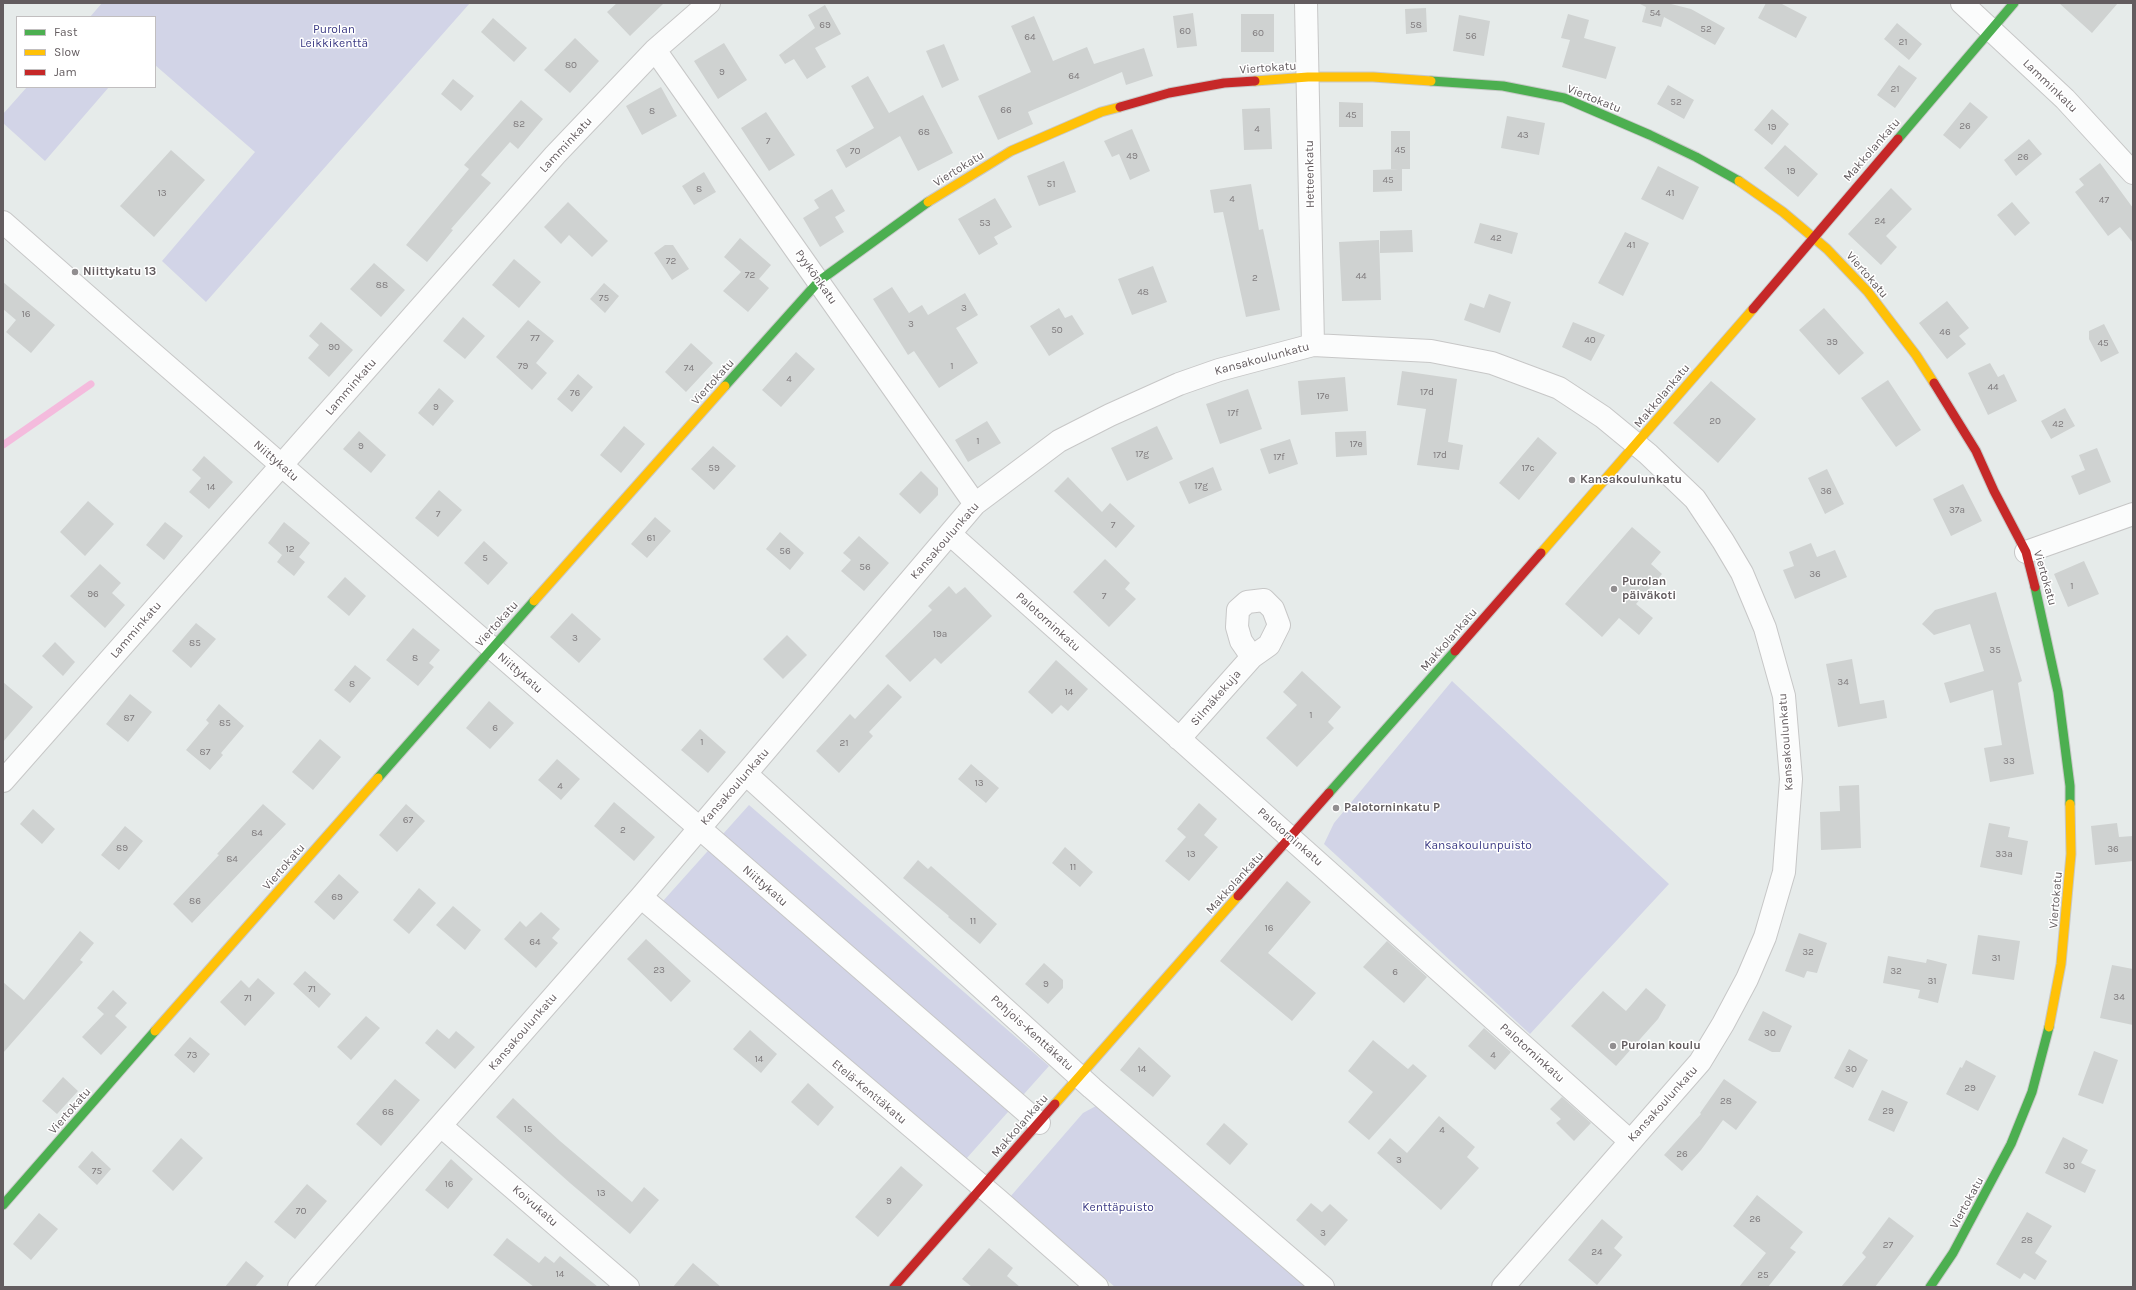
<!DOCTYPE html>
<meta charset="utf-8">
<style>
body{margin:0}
#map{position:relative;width:2136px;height:1290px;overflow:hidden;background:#e6ebea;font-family:Karla,sans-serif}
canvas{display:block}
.frame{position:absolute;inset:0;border:4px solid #635c5f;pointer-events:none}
.legend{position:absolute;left:16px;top:16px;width:140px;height:72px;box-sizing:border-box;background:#fff;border:1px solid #c1bebf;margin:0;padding:5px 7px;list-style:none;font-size:12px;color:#635c5f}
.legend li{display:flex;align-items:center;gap:8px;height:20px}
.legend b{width:20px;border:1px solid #c1bebf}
</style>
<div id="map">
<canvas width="2136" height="1290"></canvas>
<div class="frame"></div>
<ul class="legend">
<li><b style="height:5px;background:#4caf50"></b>Fast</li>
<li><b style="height:5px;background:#ffc107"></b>Slow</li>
<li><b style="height:5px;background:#c62828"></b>Jam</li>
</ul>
</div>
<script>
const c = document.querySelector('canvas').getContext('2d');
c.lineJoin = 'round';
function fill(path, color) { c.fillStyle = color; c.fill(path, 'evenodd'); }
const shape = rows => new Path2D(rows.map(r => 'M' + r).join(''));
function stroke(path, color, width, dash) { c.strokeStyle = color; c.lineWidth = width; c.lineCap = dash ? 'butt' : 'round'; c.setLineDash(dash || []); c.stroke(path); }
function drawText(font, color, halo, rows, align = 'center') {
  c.font = font + ' Karla,sans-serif'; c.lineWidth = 3; c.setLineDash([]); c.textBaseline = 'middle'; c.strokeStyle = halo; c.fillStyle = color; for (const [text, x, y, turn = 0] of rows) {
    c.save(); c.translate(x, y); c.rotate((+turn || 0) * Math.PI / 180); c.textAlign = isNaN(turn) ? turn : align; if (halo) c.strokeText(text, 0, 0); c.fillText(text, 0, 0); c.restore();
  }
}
fill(shape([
 [102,3,470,3,206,302,162,261,255,152,155,65,155,17,90,17],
 [27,87,109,87,45,161,3,123,3,114],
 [1452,681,1669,884,1530,1034,1324,844,1334,823],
 [749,805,1049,1066,966,1159,663,901],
 [1096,1106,1306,1287,1115,1287,1010,1197,1083,1113]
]), '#d2d4e7');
stroke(shape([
 [3,445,91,384]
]), '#f4bbdd', 7);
fill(shape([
 [617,3,664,3,630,36,607,12],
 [1638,3,1667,3,1691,9,1725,28,1715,45,1664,17,1661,27,1642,22,1646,7],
 [1766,3,1780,3,1807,17,1796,38,1758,18],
 [2059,3,2118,3,2092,33],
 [825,5,841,34,815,48,826,67,807,79,794,59,785,64,779,55,815,28,808,15],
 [1426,8,1427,32,1406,34,1405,9],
 [1193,13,1197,46,1177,48,1173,16],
 [1241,14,1274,14,1274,52,1241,52],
 [1568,14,1589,20,1584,38,1616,47,1606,79,1562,67,1570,40,1561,38],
 [1459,15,1490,21,1484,56,1453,51],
 [1034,16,1053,61,1087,47,1094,64,1144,48,1153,76,1126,85,1122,72,1028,112,1033,124,998,140,978,96,1031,72,1011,26],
 [493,18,527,48,514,62,481,32],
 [1897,23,1922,44,1909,60,1884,39],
 [575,38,599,61,570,93,544,70],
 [724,43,747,80,718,99,694,61],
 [944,44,959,80,942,88,926,51],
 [1899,65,1917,78,1895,108,1877,95],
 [868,76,889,113,923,95,953,153,918,171,900,136,846,168,836,150,874,128,851,86],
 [453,79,474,96,461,111,441,94],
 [1668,85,1694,100,1684,119,1657,104],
 [661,87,677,116,642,135,626,106],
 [521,100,543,119,518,149,510,142,481,175,491,183,451,229,453,230,427,262,406,245,469,169,464,165],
 [1339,102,1363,103,1363,127,1339,127],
 [1970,102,1988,117,1960,149,1943,135],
 [1270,108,1272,149,1244,150,1242,109],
 [1772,109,1789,124,1772,145,1754,130],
 [766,112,795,155,769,171,741,128],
 [1507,116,1545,123,1539,155,1501,148],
 [1132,129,1150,171,1130,180,1119,154,1112,157,1104,141],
 [1391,131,1410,131,1410,169,1402,169,1402,191,1373,192,1373,170,1399,169,1391,169],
 [2029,139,2042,154,2016,176,2004,160],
 [1785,145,1818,174,1798,197,1764,168],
 [171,150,205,180,154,237,120,206],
 [1064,161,1076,192,1039,206,1027,176],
 [2100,163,2133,208,2133,243,2120,227,2108,236,2075,192,2084,185,2079,179],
 [1658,166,1699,187,1683,220,1641,199],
 [704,172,716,192,694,205,682,186],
 [1251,184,1259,230,1263,229,1280,310,1246,317,1223,212,1214,213,1210,190],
 [1891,188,1912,209,1886,236,1897,247,1881,265,1848,234],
 [832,189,845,211,835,217,844,232,820,247,803,218,819,208,814,200],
 [995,198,1012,227,994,237,998,244,979,255,958,219],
 [568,202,608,241,592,257,569,235,561,244,544,227],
 [2012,202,2030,223,2015,236,1997,215],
 [1480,223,1518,233,1512,254,1474,243],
 [1412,230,1413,252,1380,253,1380,231],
 [1625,232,1649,243,1623,296,1598,283],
 [740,238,771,265,759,279,769,288,748,312,723,291,741,272,724,257],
 [1379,240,1381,300,1342,301,1339,242],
 [665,245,673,245,689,269,672,280,654,253],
 [514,259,541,282,519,308,492,285],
 [374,263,405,290,381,317,350,289],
 [1153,266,1167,302,1132,315,1118,279],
 [3,282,55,325,31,353,6,332,16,320,3,309],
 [604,283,619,296,605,313,590,299],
 [892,287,909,313,922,305,928,315,965,293,978,315,956,328,978,363,939,388,914,351,908,355,873,299],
 [1489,294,1511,302,1500,333,1464,320,1470,303,1484,308],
 [1947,301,1969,328,1959,336,1966,344,1947,359,1919,323],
 [1059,308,1065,318,1072,315,1084,334,1049,356,1030,326],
 [1824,308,1864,353,1839,375,1799,330],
 [463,317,485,336,465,359,443,341],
 [528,320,554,341,536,363,547,373,532,390,496,357],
 [321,322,353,350,329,377,308,358,319,345,309,336],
 [1573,322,1605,335,1591,361,1562,347],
 [2104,324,2119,353,2101,362,2089,339,2089,331],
 [691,343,713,363,686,392,665,372],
 [796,352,815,369,781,407,762,390],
 [1990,363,1998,377,2004,374,2017,401,1988,415,1968,373],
 [1402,371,1457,379,1448,442,1463,445,1459,470,1417,465,1426,409,1397,405],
 [578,374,593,387,572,412,557,399],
 [1345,377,1348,411,1301,415,1298,381],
 [1888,380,1921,430,1896,447,1861,398],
 [1711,381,1756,419,1718,463,1673,423],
 [439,388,454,401,433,426,418,413],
 [1248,389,1262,429,1220,444,1206,404],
 [2065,408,2075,426,2051,439,2041,421],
 [987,421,1001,443,968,462,955,440],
 [624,426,645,444,621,473,600,455],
 [1157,426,1173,459,1127,481,1111,448],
 [359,431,386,455,371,473,343,449],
 [1366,431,1367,455,1336,457,1335,432],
 [1538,437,1557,453,1519,500,1499,483],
 [1290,439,1298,464,1269,474,1260,449],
 [713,446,736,466,714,490,691,469],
 [2097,448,2111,482,2079,495,2071,476,2085,470,2079,455],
 [204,456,233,482,209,509,189,492,201,478,192,470],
 [1213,467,1222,490,1189,504,1179,482],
 [1827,469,1844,504,1825,514,1808,478],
 [921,471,938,488,938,495,920,514,899,494],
 [1068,477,1102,512,1110,503,1135,526,1116,548,1054,491],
 [1963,484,1982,521,1951,536,1933,499],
 [439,490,462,510,438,537,415,518],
 [88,501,114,524,85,556,60,532],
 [655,517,671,531,647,558,631,544],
 [165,522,183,536,164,560,146,545],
 [284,522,310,543,299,557,305,562,294,576,277,562,282,555,268,543],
 [1632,527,1661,552,1651,564,1662,574,1636,604,1653,618,1639,635,1619,618,1602,637,1565,604],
 [780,532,804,553,790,570,766,549],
 [859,536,889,563,864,591,841,571,851,560,843,553],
 [484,541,508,563,488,585,464,563],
 [1811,543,1817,557,1835,550,1847,577,1795,599,1783,570,1794,566,1789,552],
 [1105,559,1130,583,1125,589,1136,599,1109,627,1073,592],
 [2084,561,2099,594,2068,607,2054,574],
 [100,564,121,583,112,593,125,605,105,628,70,596],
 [345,577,366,596,349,616,327,597],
 [949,586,956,594,965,587,992,616,941,664,935,658,910,682,885,656,932,610,928,606],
 [1996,592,2022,681,2018,683,2034,774,1990,782,1984,748,2002,745,1993,690,1950,703,1944,683,1984,671,1970,624,1934,635,1922,624,1935,610],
 [572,613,601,639,579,663,550,637],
 [196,623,216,639,191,668,172,651],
 [413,628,440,650,429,663,434,667,418,686,386,660],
 [787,635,807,655,783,679,763,659],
 [55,642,75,662,63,676,42,656],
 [1852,659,1860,704,1884,700,1887,718,1838,727,1826,664],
 [1056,660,1088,689,1068,711,1061,705,1052,714,1028,692],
 [355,665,371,678,350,703,334,690],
 [1302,671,1341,707,1328,722,1334,728,1297,767,1266,738,1297,705,1283,692],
 [3,682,33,707,3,742],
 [888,684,902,697,869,732,873,736,839,773,816,751,850,714,855,719],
 [130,694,152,712,128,742,106,724],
 [489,701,514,723,490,749,466,728],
 [219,704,244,726,221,753,223,755,210,770,186,750,209,723,206,720],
 [700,729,726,752,708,773,681,750],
 [320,739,341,757,313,790,292,772],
 [557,759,580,779,561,800,538,780],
 [971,764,999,788,986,803,958,779],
 [1859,785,1861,848,1821,850,1820,812,1840,811,1839,786],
 [614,802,655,837,634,861,594,826],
 [1199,803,1217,819,1204,835,1218,847,1189,881,1165,861,1186,837,1177,829],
 [263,804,286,824,192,923,173,904,219,855,217,854],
 [406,804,425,821,397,852,379,835],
 [33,809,55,829,42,844,20,824],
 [1989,823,2010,827,2008,837,2028,841,2022,875,1980,867],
 [2117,823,2119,837,2133,836,2133,861,2095,865,2091,826],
 [125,826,143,841,119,870,101,855],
 [1065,847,1093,872,1080,887,1052,863],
 [918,860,928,869,931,866,997,924,980,944,948,917,949,916,903,878],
 [339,874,359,892,334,920,314,902],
 [1287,881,1311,902,1268,953,1316,993,1292,1021,1220,961],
 [419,888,436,903,409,934,393,920],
 [453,906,481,930,465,950,436,925],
 [541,912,560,929,552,938,558,943,536,968,504,939,520,921,526,927],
 [80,931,94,943,80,960,83,962,3,1053,3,982,24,1000],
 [1799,933,1827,943,1817,973,1807,971,1804,978,1785,971],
 [1978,935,2020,941,2014,980,1972,974],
 [646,939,691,981,671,1002,627,959],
 [1387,941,1427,977,1404,1003,1363,967],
 [1888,956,1926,963,1927,959,1947,964,1938,1003,1918,998,1920,990,1883,983],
 [1044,963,1063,980,1063,988,1048,1004,1025,984],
 [2112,965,2133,969,2133,1025,2100,1018],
 [305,971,331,994,319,1008,293,984],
 [258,978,275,993,245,1026,220,1002,241,980,249,988],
 [1646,988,1666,1005,1658,1019,1616,1066,1571,1026,1603,991,1626,1011],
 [113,990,127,1003,115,1016,127,1027,101,1055,82,1037,104,1014,97,1008],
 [1763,1011,1792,1026,1780,1052,1772,1052,1748,1040],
 [366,1016,380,1028,351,1060,337,1047],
 [1484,1028,1511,1052,1495,1070,1468,1046],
 [437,1029,449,1039,456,1031,475,1047,455,1069,425,1043],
 [750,1030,777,1054,761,1073,733,1049],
 [190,1037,210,1054,194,1073,174,1055],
 [1373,1040,1408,1069,1413,1064,1427,1076,1369,1140,1348,1122,1373,1092,1348,1071],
 [1139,1047,1171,1076,1153,1097,1120,1070],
 [1849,1049,1868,1060,1853,1088,1834,1078],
 [2094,1051,2118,1060,2103,1104,2078,1095],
 [1966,1060,1996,1076,1978,1111,1946,1094,1960,1067,1962,1068],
 [63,1077,78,1091,57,1114,42,1101],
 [395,1079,420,1100,381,1146,356,1124],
 [1724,1079,1757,1102,1736,1130,1723,1120,1701,1150,1682,1171,1664,1155,1701,1114,1700,1113],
 [808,1083,834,1107,818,1126,791,1102],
 [1882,1090,1908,1102,1894,1132,1868,1120],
 [1562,1097,1591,1123,1574,1141,1556,1123,1561,1119,1550,1109],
 [513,1098,560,1141,632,1202,644,1187,659,1200,630,1234,570,1183,496,1117],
 [1439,1116,1475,1147,1467,1157,1479,1168,1441,1210,1377,1153,1390,1138,1407,1153],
 [1224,1123,1248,1144,1230,1165,1206,1144],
 [2063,1137,2088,1150,2081,1163,2096,1170,2085,1193,2045,1173],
 [181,1138,203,1158,173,1191,152,1171],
 [92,1151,111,1169,97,1185,78,1167],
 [451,1159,473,1179,448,1209,425,1190],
 [901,1166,923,1185,878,1237,855,1217],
 [307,1184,327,1201,295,1239,274,1222],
 [1757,1195,1803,1232,1790,1248,1796,1252,1768,1287,1739,1287,1766,1253,1733,1226],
 [1311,1203,1322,1212,1330,1204,1348,1220,1325,1246,1296,1220],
 [2027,1212,2052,1226,2035,1253,2047,1261,2035,1280,2024,1273,2020,1279,1996,1264],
 [39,1213,58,1229,31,1260,13,1244],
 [1889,1217,1914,1236,1875,1287,1841,1287,1866,1257,1862,1253],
 [1602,1219,1623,1237,1614,1248,1622,1255,1597,1285,1568,1260],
 [507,1238,539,1263,545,1256,554,1263,560,1256,598,1287,534,1287,493,1255],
 [989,1248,1013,1268,1007,1276,1020,1287,972,1287,962,1279],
 [246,1261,264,1276,255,1287,225,1287],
 [693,1263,721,1287,673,1287]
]), '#cfd2d1');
const street = shape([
 [1306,3,1313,345],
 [1962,3,2065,99,2133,173],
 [655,50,975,504],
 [3,222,135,338,1039,1123],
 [950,534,1630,1141],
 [2026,552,2133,514],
 [1179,739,1252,657,1269,645,1279,625,1273,609,1264,600,1247,602,1238,610,1237,627,1241,641,1252,657],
 [746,774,1092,1088,1323,1287],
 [3,781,555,155,655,50,709,3],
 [641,897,998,1200,1097,1287],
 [441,1126,628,1287],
 [299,1287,641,897,975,504,1059,441,1110,415,1179,384,1219,370,1313,345,1431,351,1492,363,1559,388,1603,417,1648,454,1695,499,1723,541,1742,573,1765,628,1784,696,1791,779,1784,872,1765,937,1747,979,1723,1024,1700,1062,1503,1287]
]);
const fast = shape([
 [1431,81,1503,86,1564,98,1650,135,1696,157,1739,181],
 [1898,139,2014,3],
 [725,386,819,281,928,202],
 [2035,587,2058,692,2070,786,2070,804],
 [378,778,534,601],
 [1329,793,1455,651],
 [3,1205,155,1031],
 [1930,1287,1953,1253,2011,1144,2032,1092,2049,1027]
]);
const slow = shape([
 [1255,81,1308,77,1373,77,1431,81],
 [1739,181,1783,212,1827,249,1868,292,1916,355,1934,383],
 [928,202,1011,151,1101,112,1120,107],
 [1541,553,1753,309],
 [534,601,725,386],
 [2049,1027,2061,964,2071,854,2070,804],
 [155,1031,378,778],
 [1055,1104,1238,896]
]);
const jam = shape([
 [1120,107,1169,93,1224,83,1255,81],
 [1753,309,1898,139],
 [1934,383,1976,451,1994,491,2026,552,2035,587],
 [1455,651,1541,553],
 [1238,896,1329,793],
 [894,1287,1055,1104]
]);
stroke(street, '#c7c7c7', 24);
stroke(fast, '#c8c8c8', 11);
stroke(slow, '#c8c8c8', 11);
stroke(jam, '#c8c8c8', 11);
stroke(street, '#fbfcfc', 22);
stroke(fast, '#4caf50', 9);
stroke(slow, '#ffc107', 9);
stroke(jam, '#c62828', 9);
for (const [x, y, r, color] of [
 [75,272,4,"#918e90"],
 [1572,480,4,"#918e90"],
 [1614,589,4,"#918e90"],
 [1336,808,4,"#918e90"],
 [1613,1046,4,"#918e90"]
]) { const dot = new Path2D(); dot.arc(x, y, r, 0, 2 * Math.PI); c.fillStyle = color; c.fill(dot); stroke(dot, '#fff', 1.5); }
drawText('10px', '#7f7b7d', null, [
 ["54",1655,13],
 ["69",825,25],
 ["58",1416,25],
 ["52",1706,29],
 ["60",1185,31],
 ["60",1258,33],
 ["56",1471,36],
 ["64",1030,37],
 ["21",1903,42],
 ["80",571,65],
 ["9",722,72],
 ["64",1074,76],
 ["21",1895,89],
 ["52",1676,102],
 ["66",1006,110],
 ["8",652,111],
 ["45",1351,115],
 ["82",519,124],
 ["26",1965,126],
 ["19",1772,127],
 ["4",1257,129],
 ["68",924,132],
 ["43",1523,135],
 ["7",768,141],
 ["45",1400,150],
 ["70",855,151],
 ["49",1132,156],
 ["26",2023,157],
 ["19",1791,171],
 ["45",1388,180],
 ["51",1051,184],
 ["8",699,189],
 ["13",162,193],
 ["41",1670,193],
 ["4",1232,199],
 ["47",2104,200],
 ["24",1880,221],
 ["53",985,223],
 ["42",1496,238],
 ["41",1631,245],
 ["72",671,261],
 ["72",750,275],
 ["44",1361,276],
 ["2",1255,278],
 ["88",382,285],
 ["48",1143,292],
 ["75",604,298],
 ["3",964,308],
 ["16",26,314],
 ["3",911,324],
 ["50",1057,330],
 ["46",1945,332],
 ["77",535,338],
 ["40",1590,340],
 ["39",1832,342],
 ["45",2103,343],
 ["90",334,347],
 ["79",523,366],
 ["1",952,366],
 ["74",689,368],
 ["4",789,379],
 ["44",1993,387],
 ["17d",1427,392],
 ["76",575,393],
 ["17e",1323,396],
 ["9",436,407],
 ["17f",1233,413],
 ["20",1715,421],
 ["42",2058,424],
 ["1",978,441],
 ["17e",1356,444],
 ["9",361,446],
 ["17g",1142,454],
 ["17d",1440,455],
 ["17f",1279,457],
 ["59",714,468],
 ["17c",1528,468],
 ["17g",1201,486],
 ["14",211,487],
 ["36",1826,491],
 ["37a",1957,510],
 ["7",438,514],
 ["7",1113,525],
 ["61",651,538],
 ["12",290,549],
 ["56",785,551],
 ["5",485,558],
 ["56",865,567],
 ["36",1815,574],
 ["1",2072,586],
 ["96",93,594],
 ["7",1104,596],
 ["19a",940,634],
 ["3",575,638],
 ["85",195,643],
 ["35",1995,650],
 ["8",415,658],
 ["34",1843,682],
 ["8",352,684],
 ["14",1069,692],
 ["1",1311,715],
 ["87",129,718],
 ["85",225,723],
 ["6",495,728],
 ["1",702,742],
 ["21",844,743],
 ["87",205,752],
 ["33",2009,761],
 ["13",979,783],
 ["4",560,786],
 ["67",408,820],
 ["2",623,830],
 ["84",257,833],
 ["89",122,848],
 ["36",2113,849],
 ["13",1191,854],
 ["33a",2004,854],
 ["84",232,859],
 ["11",1073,867],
 ["69",337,897],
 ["86",195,901],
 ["11",973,921],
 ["16",1269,928],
 ["64",535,942],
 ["32",1808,952],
 ["31",1996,958],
 ["23",659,970],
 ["32",1896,971],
 ["6",1395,972],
 ["31",1932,981],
 ["9",1046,984],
 ["71",312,989],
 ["34",2119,997],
 ["71",248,998],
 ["30",1770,1033],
 ["73",192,1055],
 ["4",1493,1055],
 ["14",759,1059],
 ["14",1142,1069],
 ["30",1851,1069],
 ["29",1970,1088],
 ["28",1726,1101],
 ["29",1888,1111],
 ["68",388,1112],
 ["15",528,1129],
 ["4",1442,1130],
 ["26",1682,1154],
 ["3",1399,1160],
 ["30",2069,1166],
 ["75",97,1171],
 ["16",449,1184],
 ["13",601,1193],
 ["9",889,1201],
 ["70",301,1211],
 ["26",1755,1219],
 ["3",1323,1233],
 ["28",2027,1240],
 ["27",1888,1245],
 ["24",1597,1252],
 ["14",560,1274],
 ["25",1763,1275]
]);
drawText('12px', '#3b3a84', '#fff', [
 ["Purolan",334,30],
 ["Leikkikenttä",334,44],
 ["Kansakoulunpuisto",1478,846],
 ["Kenttäpuisto",1118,1208]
]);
drawText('12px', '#635c5f', '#fff', [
 ["Viertokatu",1268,68,-4],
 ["Lamminkatu",2050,86,44],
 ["Viertokatu",1594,99,22],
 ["Lamminkatu",566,145,-47],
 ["Makkolankatu",1872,150,-49],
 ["Viertokatu",959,169,-32],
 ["Hetteenkatu",1310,174,-91],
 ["Viertokatu",1867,275,49],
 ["Pyykönkatu",816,277,55],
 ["Kansakoulunkatu",1262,359,-15],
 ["Viertokatu",713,382,-48],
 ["Lamminkatu",351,387,-49],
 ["Makkolankatu",1662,396,-50],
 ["Niittykatu",276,461,41],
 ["Kansakoulunkatu",945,541,-49],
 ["Viertokatu",2045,578,74],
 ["Palotorninkatu",1048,622,42],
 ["Viertokatu",497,624,-48],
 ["Lamminkatu",136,630,-49],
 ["Makkolankatu",1449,640,-49],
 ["Niittykatu",520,673,41],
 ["Silmäkekuja",1216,698,-49],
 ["Kansakoulunkatu",1786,742,-94],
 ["Kansakoulunkatu",735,787,-49],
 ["Palotorninkatu",1290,837,41],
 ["Viertokatu",284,867,-49],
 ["Makkolankatu",1235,883,-48],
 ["Niittykatu",765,886,41],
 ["Viertokatu",2056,900,-85],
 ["Kansakoulunkatu",523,1032,-49],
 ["Pohjois-Kenttäkatu",1032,1033,42],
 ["Palotorninkatu",1532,1053,42],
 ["Etelä-Kenttäkatu",869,1092,40],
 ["Kansakoulunkatu",1663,1104,-48],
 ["Viertokatu",70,1111,-49],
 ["Makkolankatu",1020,1126,-49],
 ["Viertokatu",1967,1203,-61],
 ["Koivukatu",535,1206,41]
]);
drawText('bold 12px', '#635c5f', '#fff', [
 ["Niittykatu 13",83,272],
 ["Kansakoulunkatu",1580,480],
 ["Purolan",1622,582],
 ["päiväkoti",1622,596],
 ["Palotorninkatu P",1344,808],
 ["Purolan koulu",1621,1046]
], 'left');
</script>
